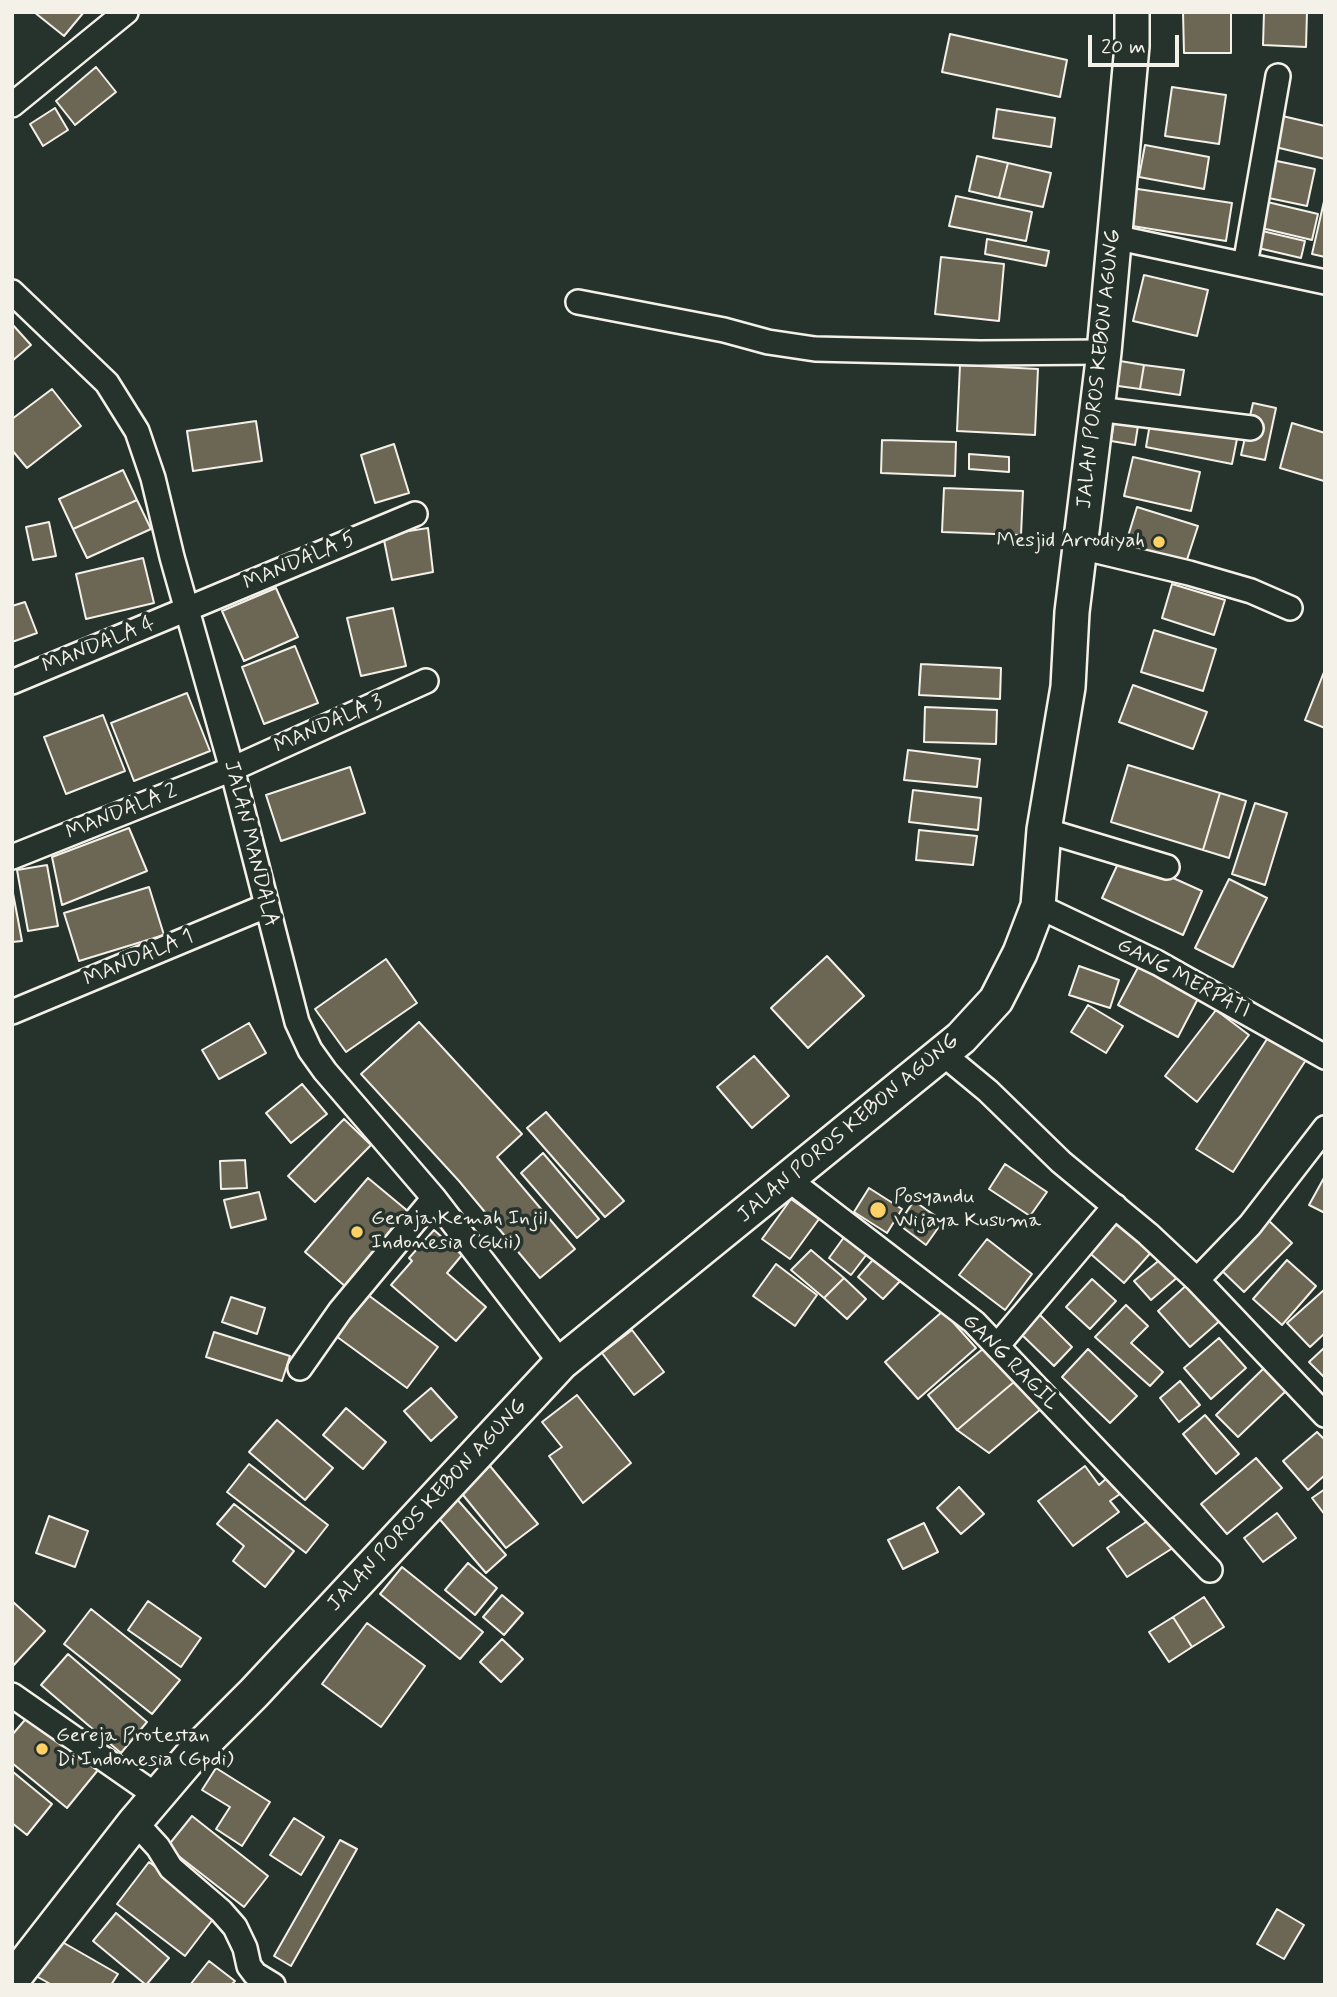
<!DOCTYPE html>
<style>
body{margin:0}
#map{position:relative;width:1337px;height:1997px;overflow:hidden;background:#26332d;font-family:Mynerve,sans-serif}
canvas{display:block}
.frame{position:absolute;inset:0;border:14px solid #f4f1e8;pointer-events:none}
.scale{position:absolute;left:1088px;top:35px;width:91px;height:32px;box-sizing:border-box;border:4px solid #f4f1e8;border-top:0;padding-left:9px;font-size:21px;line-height:24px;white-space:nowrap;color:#f4f1e8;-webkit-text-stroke:5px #26332d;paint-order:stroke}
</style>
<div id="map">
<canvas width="1337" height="1997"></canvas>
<div class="frame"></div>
<div class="scale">20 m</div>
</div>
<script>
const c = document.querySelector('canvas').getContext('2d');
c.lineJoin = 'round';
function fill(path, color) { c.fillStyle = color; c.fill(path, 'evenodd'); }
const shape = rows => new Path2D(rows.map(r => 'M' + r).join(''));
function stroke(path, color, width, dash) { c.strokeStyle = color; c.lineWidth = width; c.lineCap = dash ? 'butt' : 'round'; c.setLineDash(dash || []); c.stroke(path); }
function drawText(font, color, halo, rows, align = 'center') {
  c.font = font + ' Mynerve,sans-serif'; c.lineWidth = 7; c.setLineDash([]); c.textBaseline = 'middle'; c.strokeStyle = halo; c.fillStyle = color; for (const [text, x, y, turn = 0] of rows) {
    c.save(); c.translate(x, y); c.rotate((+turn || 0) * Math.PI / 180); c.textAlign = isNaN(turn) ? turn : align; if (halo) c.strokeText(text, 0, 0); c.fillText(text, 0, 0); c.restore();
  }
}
const building = shape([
 [34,12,84,12,64,36,34,12],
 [1183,12,1231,12,1231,53,1184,53,1183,12],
 [1264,12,1307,12,1306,47,1263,45,1264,12],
 [950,34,1067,60,1060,97,942,72,950,34],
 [96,67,116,92,75,125,56,101,96,67],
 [1172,87,1226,95,1219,144,1165,136,1172,87],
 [55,108,68,130,43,146,30,124,55,108],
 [997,109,1055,118,1051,147,993,138,997,109],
 [1274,114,1325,126,1325,159,1267,145,1274,114],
 [1145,145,1209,157,1204,189,1139,177,1145,145],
 [977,156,1008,163,999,198,969,191,977,156],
 [1272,160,1315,169,1307,206,1264,197,1272,160],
 [1008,163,1051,173,1043,207,999,198,1008,163],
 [1131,188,1232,203,1226,241,1126,225,1131,188],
 [956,196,1032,212,1026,241,949,226,956,196],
 [1325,197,1325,257,1312,254,1325,197],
 [1259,200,1318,214,1312,240,1253,226,1259,200],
 [1258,230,1305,241,1301,258,1254,247,1258,230],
 [987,239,1049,251,1046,266,985,254,987,239],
 [941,257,1004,264,999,321,935,314,941,257],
 [1144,275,1208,290,1197,336,1133,321,1144,275],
 [12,324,31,345,12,361,12,324],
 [1114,360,1144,365,1140,389,1111,385,1114,360],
 [960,365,1038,369,1035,435,957,431,960,365],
 [1144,365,1184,370,1180,395,1140,389,1144,365],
 [52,389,81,426,27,468,12,450,12,419,52,389],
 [1253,403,1276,408,1265,460,1241,455,1253,403],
 [1116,409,1140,413,1135,445,1111,441,1116,409],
 [1152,412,1239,429,1232,464,1146,447,1152,412],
 [256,421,262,461,193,471,187,431,256,421],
 [1292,423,1325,433,1324,481,1280,468,1292,423],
 [882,440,956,442,955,476,881,473,882,440],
 [394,444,409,493,375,503,361,455,394,444],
 [969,454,1009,457,1009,472,969,469,969,454],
 [1133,457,1200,472,1191,511,1124,496,1133,457],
 [123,470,137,500,73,529,59,499,123,470],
 [944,488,1023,491,1021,535,942,532,944,488],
 [137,500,151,529,87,558,73,529,137,500],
 [1137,507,1198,526,1181,578,1121,559,1137,507],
 [49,522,56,556,33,560,26,527,49,522],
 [428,528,433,572,392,580,383,535,428,528],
 [143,558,154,603,86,619,76,574,143,558],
 [1172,584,1225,600,1214,635,1162,618,1172,584],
 [276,588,298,637,244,661,222,611,276,588],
 [25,602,37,633,12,642,12,606,25,602],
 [393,608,406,666,361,676,347,618,393,608],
 [1154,630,1216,649,1203,691,1141,672,1154,630],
 [295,646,318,703,264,724,242,667,295,646],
 [921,664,1001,668,1000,699,919,695,921,664],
 [1324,672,1325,672,1325,728,1305,720,1324,672],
 [1133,685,1207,712,1193,749,1119,722,1133,685],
 [187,693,210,751,134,781,111,723,187,693],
 [925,707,997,710,996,744,924,742,925,707],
 [103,715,125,771,66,794,44,737,103,715],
 [908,750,980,759,977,787,904,780,908,750],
 [1128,765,1220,793,1203,850,1111,822,1128,765],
 [350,767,365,813,281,841,266,795,350,767],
 [913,790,981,798,978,830,909,822,913,790],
 [1220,793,1246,801,1229,858,1203,850,1220,793],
 [1255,803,1287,813,1265,885,1232,874,1255,803],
 [129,828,147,871,62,905,52,857,129,828],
 [919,830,977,836,973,865,916,860,919,830],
 [1122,855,1202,891,1183,935,1102,898,1122,855],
 [47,865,58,926,28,931,17,870,47,865],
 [1229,879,1267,898,1233,967,1195,948,1229,879],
 [149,887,164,935,79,961,64,913,149,887],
 [12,888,22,941,12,942,12,888],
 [827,956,864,996,808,1048,771,1008,827,956],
 [386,959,417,1003,346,1052,315,1009,386,959],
 [1142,960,1202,991,1178,1037,1118,1005,1142,960],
 [1079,966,1119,980,1110,1008,1069,995,1079,966],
 [1088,1005,1123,1026,1106,1053,1071,1032,1088,1005],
 [1216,1010,1249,1035,1197,1102,1165,1076,1216,1010],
 [419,1022,522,1134,497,1157,575,1249,540,1278,459,1181,361,1074,419,1022],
 [249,1023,266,1053,219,1079,202,1050,249,1023],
 [1269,1036,1306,1060,1233,1172,1196,1149,1269,1036],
 [754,1056,789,1096,752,1128,717,1087,754,1056],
 [302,1084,327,1114,291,1143,266,1113,302,1084],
 [546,1112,624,1201,605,1217,527,1128,546,1112],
 [344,1119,371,1145,315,1202,288,1176,344,1119],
 [543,1153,599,1219,577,1238,521,1173,543,1153],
 [245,1160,247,1188,221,1189,220,1161,245,1160],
 [1005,1164,1047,1192,1030,1216,989,1189,1005,1164],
 [1325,1176,1325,1213,1309,1205,1325,1176],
 [368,1178,409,1212,346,1287,305,1252,368,1178],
 [869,1188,902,1209,887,1233,854,1212,869,1188],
 [259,1192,266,1219,231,1228,224,1200,259,1192],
 [791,1199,819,1219,790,1259,762,1239,791,1199],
 [914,1201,943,1221,926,1245,898,1224,914,1201],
 [1115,1215,1154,1249,1124,1283,1085,1249,1115,1215],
 [1265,1217,1292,1243,1244,1292,1217,1266,1265,1217],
 [434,1230,462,1255,447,1273,486,1307,456,1341,391,1285,412,1261,409,1258,434,1230],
 [847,1233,870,1250,851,1275,829,1258,847,1233],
 [987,1239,1032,1274,1005,1310,959,1275,987,1239],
 [811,1250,844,1278,824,1298,791,1270,811,1250],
 [877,1255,903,1278,883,1299,858,1277,877,1255],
 [1162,1258,1179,1276,1151,1300,1134,1281,1162,1258],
 [1287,1260,1316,1286,1282,1325,1253,1299,1287,1260],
 [776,1264,817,1295,795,1326,753,1296,776,1264],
 [844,1278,866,1299,847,1319,824,1298,844,1278],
 [1092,1279,1116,1301,1090,1329,1066,1307,1092,1279],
 [1190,1282,1223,1318,1190,1347,1158,1311,1190,1282],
 [356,1286,438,1347,407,1388,325,1328,356,1286],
 [1325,1289,1325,1333,1310,1347,1287,1323,1325,1289],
 [231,1297,265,1308,257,1334,222,1322,231,1297],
 [1126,1305,1148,1326,1131,1343,1163,1372,1150,1386,1095,1337,1126,1305],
 [943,1311,976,1348,918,1399,885,1362,943,1311],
 [1040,1315,1072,1347,1054,1366,1021,1334,1040,1315],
 [632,1330,664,1372,634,1395,602,1353,632,1330],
 [214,1332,290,1356,282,1381,206,1357,214,1332],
 [1219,1338,1246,1368,1211,1399,1184,1368,1219,1338],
 [985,1347,1014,1382,957,1430,928,1395,985,1347],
 [1325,1347,1325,1378,1309,1362,1325,1347],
 [1088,1349,1137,1396,1110,1423,1062,1377,1088,1349],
 [1265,1367,1287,1390,1238,1437,1216,1415,1265,1367],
 [1180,1381,1200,1405,1179,1422,1160,1398,1180,1381],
 [1014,1382,1042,1408,989,1453,957,1430,1014,1382],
 [431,1388,457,1417,431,1441,404,1411,431,1388],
 [577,1395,631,1463,583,1503,549,1456,562,1447,542,1422,577,1395],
 [346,1408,386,1442,363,1469,323,1435,346,1408],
 [1205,1415,1239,1454,1216,1474,1183,1434,1205,1415],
 [277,1420,333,1468,305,1500,249,1452,277,1420],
 [1317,1432,1325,1440,1325,1475,1308,1490,1283,1461,1317,1432],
 [1256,1458,1282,1488,1227,1534,1201,1504,1256,1458],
 [249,1464,328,1525,306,1553,227,1492,249,1464],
 [490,1466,538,1524,506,1548,459,1490,490,1466],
 [1085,1466,1099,1485,1108,1477,1120,1494,1110,1501,1119,1512,1073,1546,1038,1501,1085,1466],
 [959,1487,984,1514,961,1534,937,1508,959,1487],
 [1325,1489,1325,1515,1312,1498,1325,1489],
 [456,1498,506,1555,486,1573,436,1515,456,1498],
 [234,1504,294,1551,265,1587,233,1561,244,1546,217,1524,234,1504],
 [1277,1513,1296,1538,1263,1562,1244,1538,1277,1513],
 [49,1516,88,1531,75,1567,36,1553,49,1516],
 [1155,1516,1176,1546,1127,1577,1107,1548,1155,1516],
 [924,1523,938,1552,903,1569,888,1540,924,1523],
 [468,1563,497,1588,475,1615,445,1590,468,1563],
 [402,1567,483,1632,460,1659,380,1594,402,1567],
 [502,1595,523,1613,504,1635,483,1617,502,1595],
 [1204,1597,1224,1627,1192,1647,1173,1617,1204,1597],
 [12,1601,45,1631,12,1667,12,1601],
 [148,1601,201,1638,181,1667,128,1630,148,1601],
 [91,1609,180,1680,152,1714,64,1644,91,1609],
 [1173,1617,1192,1647,1169,1662,1149,1632,1173,1617],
 [367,1623,425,1666,381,1727,322,1684,367,1623],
 [502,1639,523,1659,501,1682,480,1662,502,1639],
 [68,1654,147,1722,121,1753,41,1685,68,1654],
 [30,1714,98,1770,67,1808,12,1763,12,1735,30,1714],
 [216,1768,270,1802,242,1846,216,1829,230,1807,202,1790,216,1768],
 [12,1771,52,1804,27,1835,12,1823,12,1771],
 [192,1816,268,1876,244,1907,167,1847,192,1816],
 [294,1818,324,1837,301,1875,270,1855,294,1818],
 [340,1840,357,1849,291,1966,274,1956,340,1840],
 [149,1862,217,1914,185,1956,117,1904,149,1862],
 [1277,1909,1304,1925,1284,1959,1257,1944,1277,1909],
 [116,1913,169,1958,146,1985,93,1941,116,1913],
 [57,1939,118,1974,111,1985,52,1985,36,1976,57,1939],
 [209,1961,235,1981,231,1985,190,1985,209,1961]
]);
fill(building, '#6c6655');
stroke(building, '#f4f1e8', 2);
const street = shape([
 [12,105,126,12],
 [1114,237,1325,282],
 [1245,265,1278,76],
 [12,292,107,383,137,431,153,478,172,557,232,769,297,1022,310,1050,325,1071,434,1198,561,1363],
 [578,302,724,330,768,342,815,349,980,353,1104,352],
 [1097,409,1251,428],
 [1080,547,1189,573,1251,591,1290,608],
 [12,682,415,514],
 [1044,830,1167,867],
 [12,857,232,769,426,681],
 [1038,906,1158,963,1325,1057],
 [12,1012,266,906],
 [942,1053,988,1091,1061,1162,1148,1234,1197,1280,1325,1415],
 [788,1179,974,1322,1210,1570],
 [1197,1280,1250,1225,1325,1128],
 [997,1346,1115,1206],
 [300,1368,340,1311,434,1198],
 [12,1695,157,1796],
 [135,1822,158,1847,171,1868,221,1911,235,1927,245,1948,249,1966,255,1974,273,1985]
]);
const secondary = shape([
 [12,1980,135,1822,192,1755,254,1693,561,1363,961,1038,996,1000,1020,953,1038,906,1044,830,1068,687,1072,612,1104,352,1132,46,1132,12]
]);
stroke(street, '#f4f1e8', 28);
stroke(secondary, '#f4f1e8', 38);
stroke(street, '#26332d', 23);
stroke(secondary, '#26332d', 33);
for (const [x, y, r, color] of [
 [1159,542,7,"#ffd166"],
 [878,1210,9,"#ffd166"],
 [357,1232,7,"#ffd166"],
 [42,1749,7,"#ffd166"]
]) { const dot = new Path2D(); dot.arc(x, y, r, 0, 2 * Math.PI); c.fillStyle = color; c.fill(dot); stroke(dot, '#26332d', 2.5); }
drawText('21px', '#f4f1e8', '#26332d', [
 ["JALAN POROS KEBON AGUNG",1100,369,-84],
 ["MANDALA 5",300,562,-23],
 ["MANDALA 4",99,646,-22],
 ["MANDALA 3",329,725,-24],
 ["MANDALA 2",122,813,-22],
 ["JALAN MANDALA",250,844,76],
 ["MANDALA 1",139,959,-23],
 ["GANG MERPATI",1183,979,28],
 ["JALAN POROS KEBON AGUNG",849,1129,-40],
 ["GANG RAGIL",1010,1363,45],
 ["JALAN POROS KEBON AGUNG",428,1506,-47]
]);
drawText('21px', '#f4f1e8', '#26332d', [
 ["Mesjid Arrodiyah",1145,542,"right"],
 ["Posyandu",894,1198],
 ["Wijaya Kusuma",894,1222],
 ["Geraja Kemah Injil",371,1220],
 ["Indonesia (Gkii)",371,1244],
 ["Gereja Protestan",56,1737],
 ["Di Indonesia (Gpdi)",56,1761]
], 'left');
</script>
